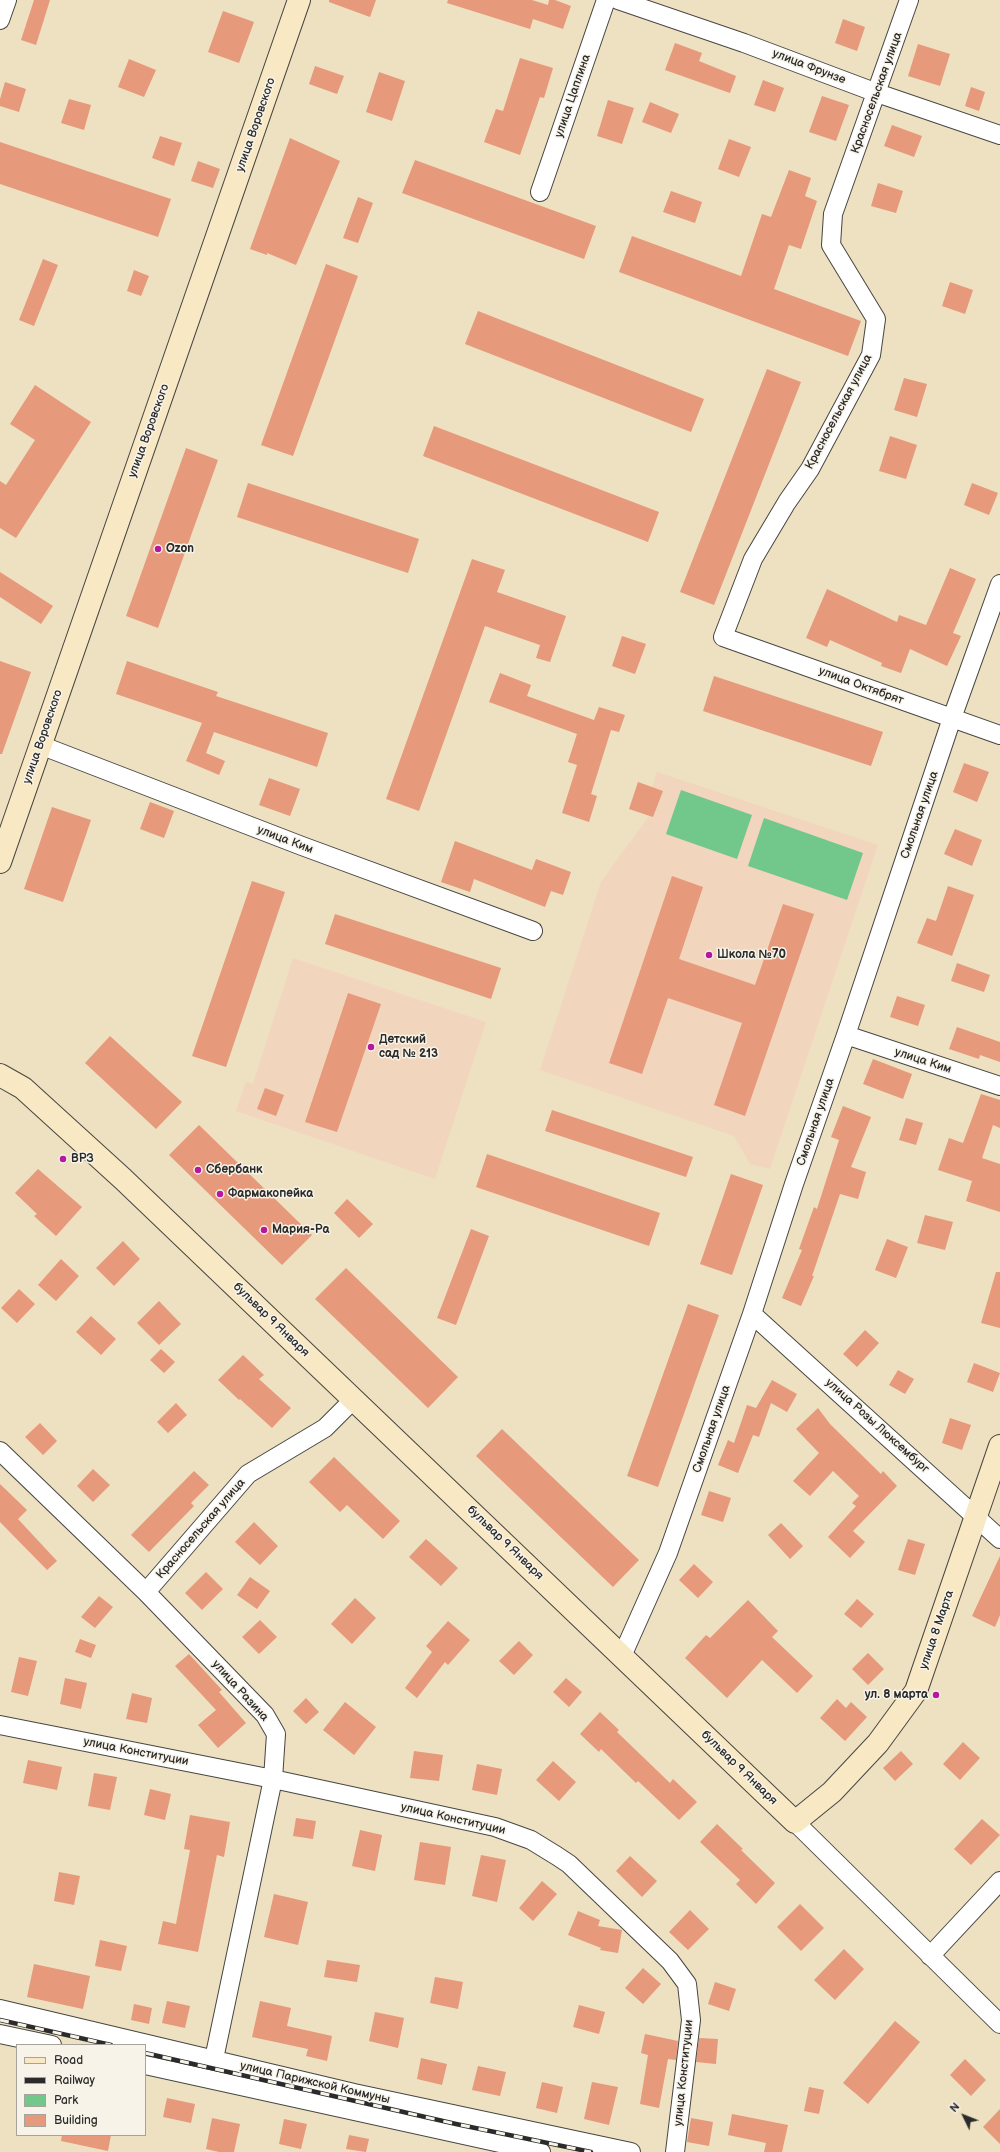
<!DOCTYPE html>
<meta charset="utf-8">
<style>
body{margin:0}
#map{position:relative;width:1000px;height:2152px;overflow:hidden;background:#ede1c1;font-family:"Balsamiq Sans",sans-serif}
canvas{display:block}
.legend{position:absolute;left:16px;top:2044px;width:130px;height:92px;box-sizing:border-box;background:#f7f3e8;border:1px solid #a5a39c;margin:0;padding:5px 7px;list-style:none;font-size:12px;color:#2b2b2b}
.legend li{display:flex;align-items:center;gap:8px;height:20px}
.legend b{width:20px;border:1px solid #a5a39c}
.north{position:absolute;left:944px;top:2096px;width:40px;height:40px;-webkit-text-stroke:3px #f7f3e8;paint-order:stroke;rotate:313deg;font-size:11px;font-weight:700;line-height:16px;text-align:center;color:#2b2b2b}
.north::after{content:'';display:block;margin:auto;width:14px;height:18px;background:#2b2b2b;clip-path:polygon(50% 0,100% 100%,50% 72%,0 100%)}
</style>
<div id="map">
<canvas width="1000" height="2152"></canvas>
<ul class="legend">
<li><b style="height:5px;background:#f8e8c3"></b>Road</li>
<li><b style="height:5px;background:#2b2b2b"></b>Railway</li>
<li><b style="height:11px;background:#72c78b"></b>Park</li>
<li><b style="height:11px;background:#e6997b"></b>Building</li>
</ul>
<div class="north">N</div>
</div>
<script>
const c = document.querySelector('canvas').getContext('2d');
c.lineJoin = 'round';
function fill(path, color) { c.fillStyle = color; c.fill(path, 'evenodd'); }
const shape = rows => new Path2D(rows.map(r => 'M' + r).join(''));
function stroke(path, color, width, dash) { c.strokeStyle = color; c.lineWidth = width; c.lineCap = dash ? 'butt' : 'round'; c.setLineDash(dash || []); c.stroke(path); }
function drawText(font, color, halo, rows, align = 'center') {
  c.font = font + ' "Balsamiq Sans",sans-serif'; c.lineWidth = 3; c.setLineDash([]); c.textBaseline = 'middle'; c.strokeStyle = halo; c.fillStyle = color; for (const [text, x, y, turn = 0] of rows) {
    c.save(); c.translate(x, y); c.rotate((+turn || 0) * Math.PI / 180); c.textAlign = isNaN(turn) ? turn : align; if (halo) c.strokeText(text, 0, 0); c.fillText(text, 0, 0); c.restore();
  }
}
fill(shape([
 [657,772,878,845,770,1169,750,1164,734,1136,540,1070,601,882,649,816,629,809,638,782,652,787],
 [293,958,486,1022,435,1179,236,1111,246,1082,253,1084]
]), '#f1d5bd');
fill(shape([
 [681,790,752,815,737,859,666,834],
 [764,818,863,853,847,900,748,866]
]), '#72c78b');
fill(shape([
 [34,0,50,0,36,45,21,40],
 [329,0,376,0,370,17,329,2],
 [448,0,532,0,548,5,549,0,555,0,571,6,563,29,533,19,530,29,447,3],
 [223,11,254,22,239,63,208,52],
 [843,19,865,27,857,51,835,43],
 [675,43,702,53,699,61,736,76,730,93,665,70],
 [918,44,950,54,940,86,908,76],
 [520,58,553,68,544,98,540,97,520,155,484,142,496,109,503,111],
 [129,59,156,70,144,97,118,87],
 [315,66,344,76,337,94,309,84],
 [379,72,405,81,392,121,366,112],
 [763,80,784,88,775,112,754,105],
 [5,82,26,89,19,112,0,106,0,99],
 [971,87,985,92,979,111,965,106],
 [822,96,849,105,836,141,809,132],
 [69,99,91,105,84,130,61,123],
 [608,100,634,108,622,144,597,136],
 [650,102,679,114,671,133,642,122],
 [892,125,922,136,914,157,884,146],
 [160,136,182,143,174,166,152,158],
 [290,138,340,161,296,265,267,253,267,255,250,249],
 [729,139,751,147,739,177,718,169],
 [0,142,171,199,158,237,0,184],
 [415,160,596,226,584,259,402,193],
 [198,161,220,169,213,188,191,181],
 [789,170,811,178,805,196,817,201,801,249,789,245,774,289,861,321,848,356,619,272,632,236,741,276,762,214,771,217],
 [878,183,903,191,896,213,871,206],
 [671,191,702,202,695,223,663,212],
 [358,197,373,203,358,243,343,238],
 [43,259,58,265,34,326,19,320],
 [326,264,358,276,293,456,261,445],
 [134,270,149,276,141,296,127,291],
 [950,282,973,290,965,314,942,306],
 [478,311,704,399,691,432,465,344],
 [767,369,801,382,714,605,680,592],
 [904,378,927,384,917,417,894,410],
 [35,385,91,422,16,538,0,528,0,481,6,485,35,440,10,424],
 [434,426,659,512,648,542,423,456],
 [890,436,917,445,906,479,879,471],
 [186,448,218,460,158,628,126,616],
 [248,483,419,539,408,573,237,517],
 [972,483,998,493,989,515,964,505],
 [472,559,505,570,497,592,566,616,550,662,536,658,540,645,485,626,419,811,386,799],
 [950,568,976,579,953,633,961,636,947,666,910,649,901,673,881,666,882,663,830,640,827,647,806,638,827,589,897,622,899,615,926,625],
 [0,572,53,606,41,624,0,597],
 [622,636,646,644,635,674,612,666],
 [0,661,31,672,2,754,0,754],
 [127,661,218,692,216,696,328,733,317,767,214,732,206,753,225,761,219,775,186,761,202,723,116,694],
 [500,673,531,685,527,696,594,720,599,707,625,715,619,732,611,730,591,794,597,796,589,822,562,813,577,765,568,762,577,734,489,702],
 [714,676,883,732,871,766,703,711],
 [964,763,989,772,977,802,953,792],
 [269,778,300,789,290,816,259,805],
 [638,782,663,791,653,817,629,809],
 [150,802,174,811,164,838,140,829],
 [52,807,91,820,63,902,24,889],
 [955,829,982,840,972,866,944,854],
 [455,841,532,870,536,859,571,872,563,895,551,891,545,907,474,879,470,892,441,882],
 [672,876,703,887,679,959,755,985,783,904,814,914,745,1116,714,1105,742,1023,668,998,642,1074,609,1063],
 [252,881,285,892,226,1067,192,1056],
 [948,886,974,895,952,956,917,943,927,918,936,921],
 [335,914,501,968,491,999,325,944],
 [957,963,990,975,984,992,951,981],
 [348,993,381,1004,337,1132,305,1122],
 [897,996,925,1005,918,1026,890,1017],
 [957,1027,1000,1042,1000,1062,980,1055,979,1059,949,1049],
 [110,1036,182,1102,156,1129,85,1063],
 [873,1059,912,1074,903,1099,863,1084],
 [265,1088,284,1095,276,1116,257,1109],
 [981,1094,1000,1100,1000,1128,993,1125,982,1158,1000,1164,1000,1212,966,1201,972,1181,938,1170,949,1138,963,1143],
 [843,1106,871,1117,851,1167,866,1172,858,1199,840,1194,812,1276,814,1276,801,1306,782,1298,802,1250,799,1249,814,1207,817,1209,839,1140,831,1137],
 [552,1110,693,1157,686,1177,545,1131],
 [906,1118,923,1123,916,1145,899,1140],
 [199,1125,312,1235,282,1265,169,1155],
 [487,1154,660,1213,649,1246,476,1187],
 [38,1169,82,1207,56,1236,34,1216,37,1214,15,1193],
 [731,1174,763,1185,732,1275,700,1264],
 [347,1199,373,1224,359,1238,334,1213],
 [925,1215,953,1222,945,1250,917,1243],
 [471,1229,489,1236,456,1325,437,1318],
 [887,1239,908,1247,896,1278,875,1270],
 [123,1241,140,1259,114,1286,96,1268],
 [61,1259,79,1276,56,1301,38,1285],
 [346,1268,458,1377,428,1408,315,1299],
 [996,1272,1000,1272,1000,1328,981,1323],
 [19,1289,35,1304,17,1323,1,1308],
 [159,1301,181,1324,159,1345,137,1323],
 [688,1304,719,1315,658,1487,627,1476],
 [91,1316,116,1339,101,1355,76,1332],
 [865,1330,879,1343,857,1367,843,1354],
 [161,1349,175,1362,164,1373,150,1360],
 [243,1355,264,1375,259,1379,291,1408,272,1428,240,1399,239,1400,218,1380],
 [974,1363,1000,1373,993,1392,967,1382],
 [898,1370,914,1379,905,1394,889,1385],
 [772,1380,797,1394,787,1412,771,1403,759,1437,753,1435,738,1473,718,1465,728,1440,734,1443,747,1405,756,1408],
 [176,1403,187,1415,168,1433,157,1422],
 [818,1408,830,1424,881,1474,883,1471,897,1486,853,1531,865,1542,850,1558,828,1537,856,1506,852,1503,859,1496,833,1471,810,1496,793,1481,819,1453,796,1429],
 [950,1418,971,1425,962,1450,942,1443],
 [40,1423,57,1441,43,1455,25,1437],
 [502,1429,639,1560,613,1587,476,1456],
 [334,1457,400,1521,383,1539,347,1505,340,1512,309,1482],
 [93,1469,110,1485,93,1502,77,1486],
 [194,1471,209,1485,191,1503,194,1506,149,1552,131,1535],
 [0,1484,27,1510,18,1519,57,1561,47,1570,0,1522],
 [709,1491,731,1498,723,1522,701,1515],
 [254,1522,278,1546,260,1565,235,1542],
 [781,1523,803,1546,790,1559,768,1535],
 [426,1539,458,1568,441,1586,409,1557],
 [908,1539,925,1544,915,1575,898,1570],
 [1000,1556,1000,1615,995,1627,972,1616],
 [694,1564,713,1582,698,1598,679,1580],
 [206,1572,223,1589,202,1610,185,1593],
 [250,1577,270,1591,257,1609,237,1595],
 [99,1596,113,1607,95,1628,81,1617],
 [355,1598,376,1618,352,1644,331,1624],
 [857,1599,874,1614,861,1628,844,1614],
 [748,1600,778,1631,772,1637,813,1676,797,1693,762,1660,727,1698,685,1658,706,1635,710,1638],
 [260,1620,277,1637,259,1654,242,1637],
 [448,1621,470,1640,448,1665,445,1662,417,1698,405,1688,432,1652,426,1646],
 [80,1639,96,1645,91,1658,75,1652],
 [519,1641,533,1655,514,1675,499,1661],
 [868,1653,884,1669,868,1685,852,1669],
 [189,1654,222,1690,219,1692,246,1723,218,1748,198,1725,216,1710,175,1666],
 [19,1657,37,1661,28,1696,11,1692],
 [65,1678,87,1683,81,1709,60,1704],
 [566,1678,582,1692,569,1707,553,1692],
 [132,1693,152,1698,147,1723,126,1719],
 [306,1698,319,1712,306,1724,293,1711],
 [837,1699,846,1708,851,1702,867,1717,845,1741,820,1718],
 [345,1702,376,1727,354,1755,323,1730],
 [600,1712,619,1730,617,1732,670,1783,673,1779,697,1802,679,1820,638,1781,636,1783,601,1749,599,1752,580,1734],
 [963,1742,980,1758,960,1780,943,1764],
 [414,1751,443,1755,439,1781,410,1778],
 [901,1751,913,1764,895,1781,883,1768],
 [28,1760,62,1767,57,1790,23,1783],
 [553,1761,576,1782,559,1801,536,1780],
 [477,1764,502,1769,497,1795,472,1790],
 [94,1773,117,1777,110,1810,88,1806],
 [150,1789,171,1794,165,1820,144,1815],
 [190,1815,230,1822,224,1857,217,1855,198,1952,158,1944,163,1921,176,1924,190,1850,184,1849],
 [296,1818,316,1821,313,1839,293,1836],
 [982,1819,1000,1835,971,1865,954,1849],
 [717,1824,743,1849,741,1850,775,1883,756,1904,736,1884,740,1880,700,1842],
 [360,1830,382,1835,375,1871,352,1866],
 [420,1842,451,1847,445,1885,414,1880],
 [481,1855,506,1860,497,1902,472,1896],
 [630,1856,657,1881,642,1897,616,1871],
 [59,1872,80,1876,74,1905,54,1901],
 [542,1881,557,1894,533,1921,519,1908],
 [274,1894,308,1902,298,1945,264,1937],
 [800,1904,824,1928,801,1951,777,1927],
 [690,1910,709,1929,688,1950,669,1932],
 [578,1911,600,1920,598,1926,622,1930,618,1953,600,1950,601,1948,568,1935],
 [100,1940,127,1946,121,1971,95,1966],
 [844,1949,864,1969,835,2000,814,1980],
 [327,1960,360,1965,357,1982,324,1977],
 [34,1964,90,1976,83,2009,27,1997],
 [643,1968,661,1984,643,2004,625,1988],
 [435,1977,463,1982,458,2009,430,2003],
 [715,1982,736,1989,729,2011,708,2004],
 [167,2001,190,2006,185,2028,162,2023],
 [260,2001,291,2008,287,2026,332,2036,327,2061,306,2056,308,2049,252,2037],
 [134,2004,152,2008,149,2024,131,2020],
 [579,2005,605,2012,599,2034,573,2027],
 [375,2012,404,2018,398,2048,369,2041],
 [895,2021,920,2042,868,2104,843,2083],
 [645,2034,678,2041,676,2060,668,2059,659,2108,640,2104,648,2055,641,2053],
 [699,2038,718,2039,716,2064,696,2062],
 [421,2058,447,2064,442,2085,417,2079],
 [965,2059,986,2080,971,2096,950,2075],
 [478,2066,506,2072,500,2096,472,2090],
 [542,2082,563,2087,557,2113,536,2108],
 [592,2082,618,2087,609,2125,584,2119],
 [809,2087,824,2090,819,2114,804,2111],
 [167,2098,195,2104,191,2123,163,2117],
 [1000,2109,1000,2144,983,2127],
 [732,2114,788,2125,782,2152,764,2152,766,2143,728,2135],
 [212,2118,240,2124,234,2152,219,2152,206,2149],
 [691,2118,713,2122,709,2146,687,2142],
 [284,2119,307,2124,301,2149,279,2144],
 [62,2135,111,2135,108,2151,61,2141],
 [349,2135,369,2139,366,2152,346,2149]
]), '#e6997b');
const street = shape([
 [618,0,744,43,877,93,1000,135],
 [909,0,833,214,831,245,876,319,871,355,810,469,787,502,753,559,723,637,1000,735],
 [0,20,7,0],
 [540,192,606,0],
 [40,745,302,846,533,931],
 [846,1035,1000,1086],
 [752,1314,1000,1539],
 [0,1451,146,1592,265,1715,276,1734,273,1779,214,2059],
 [146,1592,248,1474,325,1428,354,1399],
 [622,1656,668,1553,752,1314,794,1184,846,1035,952,718,1000,584],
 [0,1725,273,1779,495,1827,531,1840,557,1856,569,1864,670,1961,687,1984,691,2020,675,2152],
 [795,1822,1000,2024],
 [930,1956,1000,1881],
 [0,2009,354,2093,631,2152],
 [0,2034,52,2045],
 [145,2065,541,2152]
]);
const secondary = shape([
 [0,862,299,0],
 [0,1075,23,1088,123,1179,795,1822,832,1792,878,1743,916,1691,1000,1446]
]);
stroke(street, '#484642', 20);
stroke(secondary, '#484642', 24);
stroke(street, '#fff', 18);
stroke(secondary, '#f8e8c3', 22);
const rail = shape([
 [0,2020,111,2045],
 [145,2053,456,2124,591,2152]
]);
stroke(rail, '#2b2b2b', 4.5);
stroke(rail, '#f7f3e8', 3, [9]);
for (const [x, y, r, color] of [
 [158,549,4,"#b5179e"],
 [709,955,4,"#b5179e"],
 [371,1047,4,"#b5179e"],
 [63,1159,4,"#b5179e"],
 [198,1170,4,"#b5179e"],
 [220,1194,4,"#b5179e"],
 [264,1230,4,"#b5179e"],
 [936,1695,4,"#b5179e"]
]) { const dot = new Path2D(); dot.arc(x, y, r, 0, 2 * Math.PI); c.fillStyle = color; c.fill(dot); stroke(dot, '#f7f3e8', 1.5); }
drawText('12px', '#2b2b2b', '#f7f3e8', [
 ["улица Фрунзе",809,67,21],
 ["Красносельская улица",877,93,-70],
 ["улица Цаплина",573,96,-71],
 ["улица Воровского",256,125,-71],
 ["Красносельская улица",839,412,-62],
 ["улица Воровского",149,431,-70],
 ["улица Октябрят",861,686,20],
 ["улица Воровского",43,737,-71],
 ["Смольная улица",920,815,-71],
 ["улица Ким",285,840,21],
 ["улица Ким",923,1061,18],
 ["Смольная улица",816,1122,-71],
 ["бульвар 9 Января",271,1320,44],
 ["улица Розы Люксембург",877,1426,42],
 ["Смольная улица",712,1429,-71],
 ["Красносельская улица",201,1529,-49],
 ["бульвар 9 Января",505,1543,44],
 ["улица 8 Марта",937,1630,-71],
 ["улица Разина",240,1691,48],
 ["улица Конституции",136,1752,11],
 ["бульвар 9 Января",739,1768,44],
 ["улица Конституции",453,1819,13],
 ["улица Конституции",684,2073,-84],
 ["улица Парижской Коммуны",315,2083,13]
]);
drawText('bold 12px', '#2b2b2b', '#f7f3e8', [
 ["Ozon",166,549],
 ["Школа №70",717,955],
 ["Детский",379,1040],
 ["сад № 213",379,1054],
 ["ВРЗ",71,1159],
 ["Сбербанк",206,1170],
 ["Фармакопейка",228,1194],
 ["Мария-Ра",272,1230],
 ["ул. 8 марта",928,1695,"right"]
], 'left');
</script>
